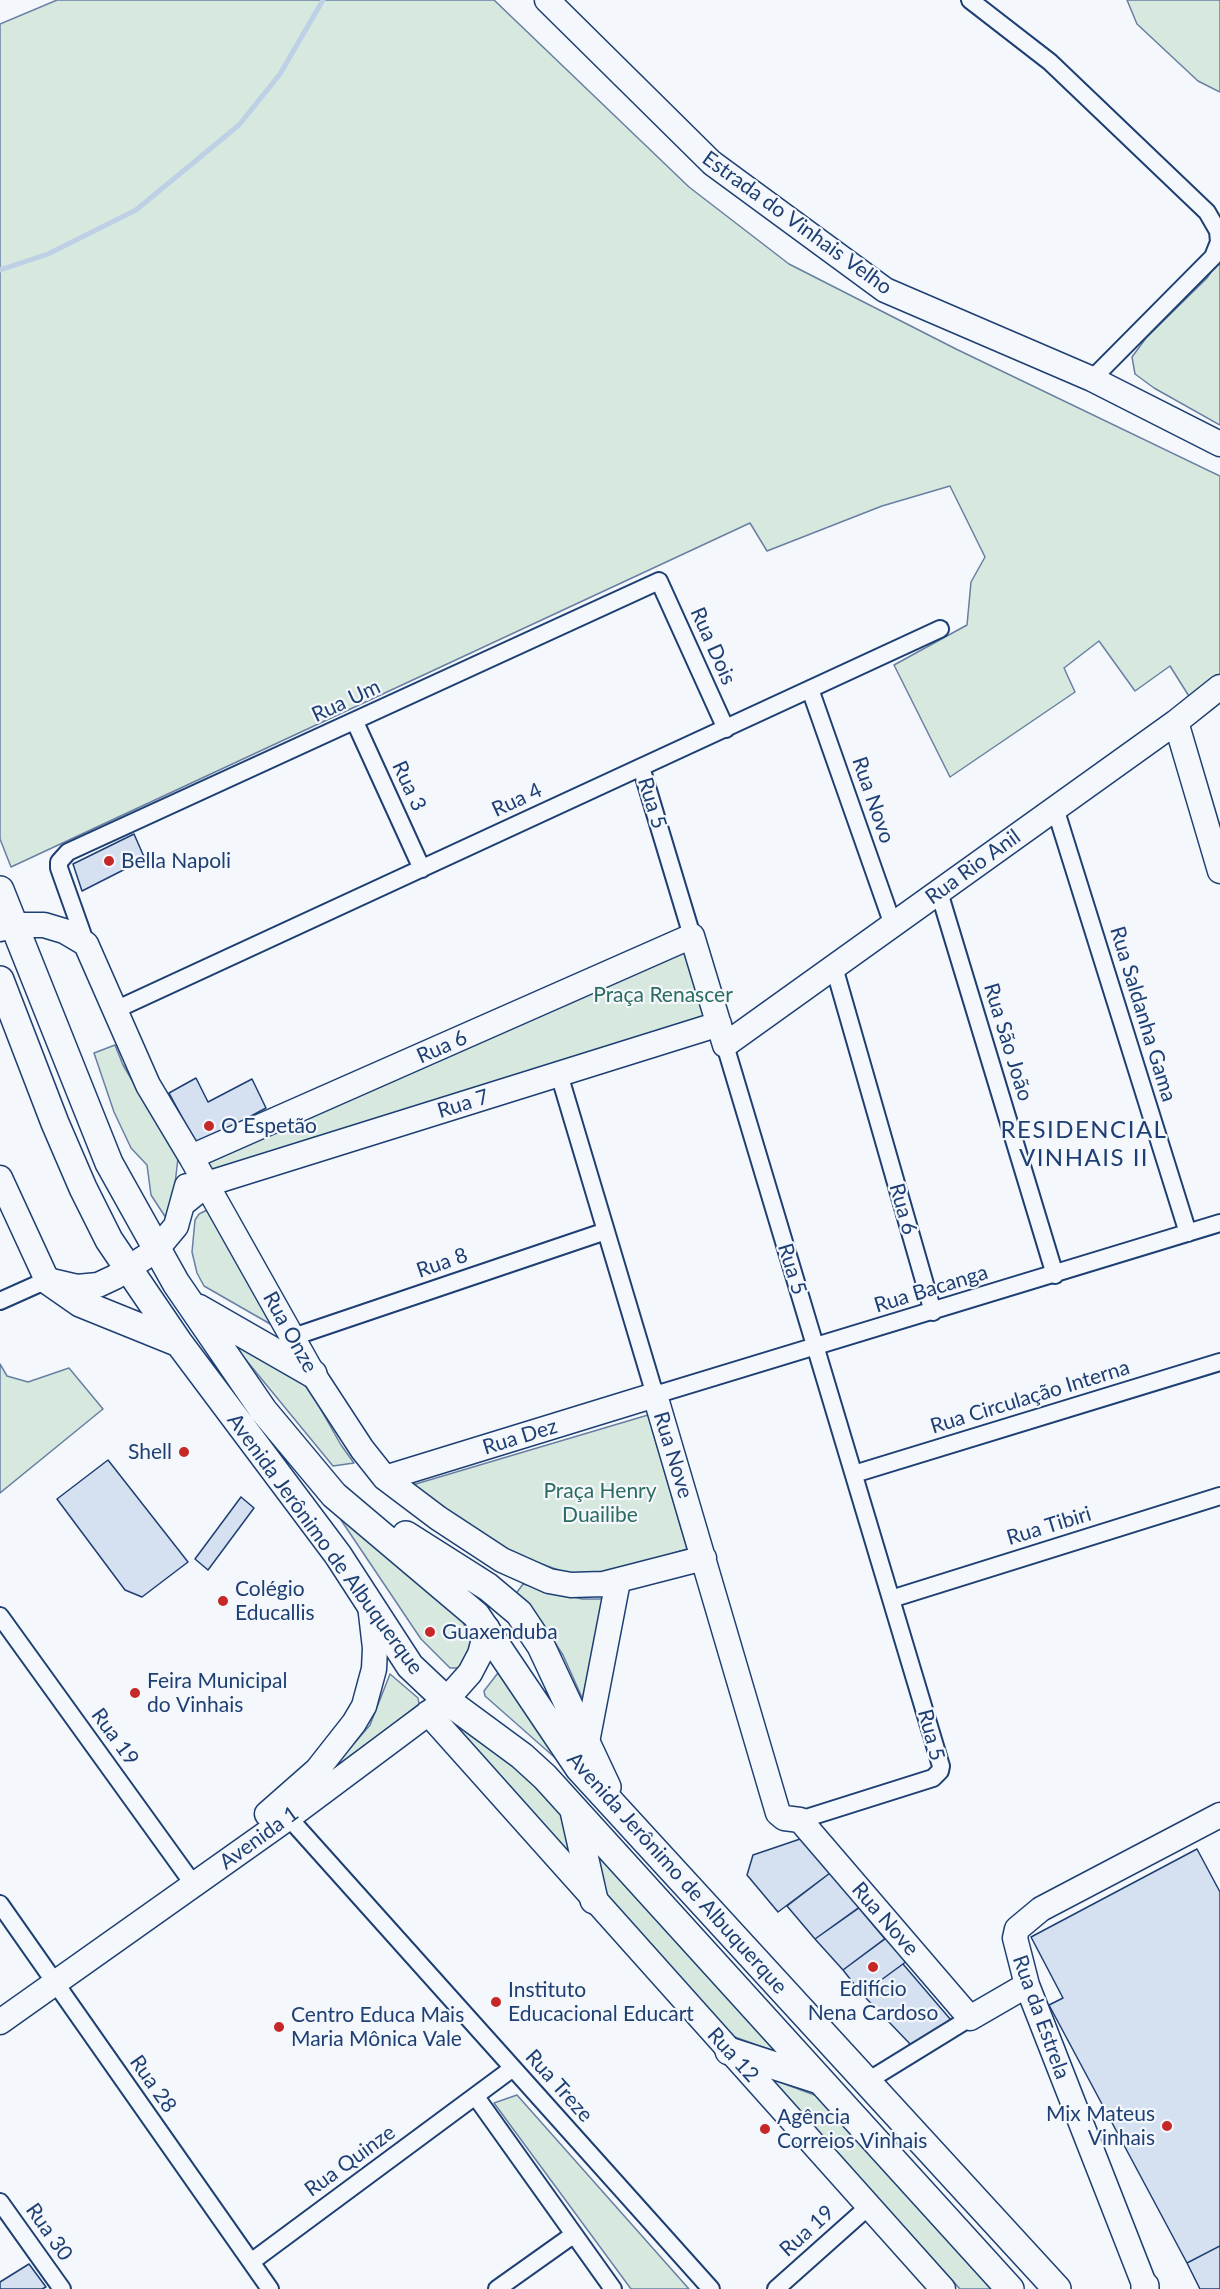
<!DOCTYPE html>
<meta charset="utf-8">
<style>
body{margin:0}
canvas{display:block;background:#f4f7fb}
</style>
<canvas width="1220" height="2289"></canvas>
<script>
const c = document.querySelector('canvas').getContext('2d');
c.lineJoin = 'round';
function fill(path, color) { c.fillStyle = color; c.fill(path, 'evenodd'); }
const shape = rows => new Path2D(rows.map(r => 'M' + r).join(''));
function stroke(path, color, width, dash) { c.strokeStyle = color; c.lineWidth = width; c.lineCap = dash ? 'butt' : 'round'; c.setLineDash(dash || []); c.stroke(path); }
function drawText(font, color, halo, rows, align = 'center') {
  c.font = font + ' Lato,sans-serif'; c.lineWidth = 4.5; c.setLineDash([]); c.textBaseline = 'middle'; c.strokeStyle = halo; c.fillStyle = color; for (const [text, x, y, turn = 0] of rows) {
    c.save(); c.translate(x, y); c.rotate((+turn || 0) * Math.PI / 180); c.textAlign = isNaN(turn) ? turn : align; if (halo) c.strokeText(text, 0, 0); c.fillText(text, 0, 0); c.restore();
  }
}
const green = shape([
 [57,0,494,0,689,187,789,264,956,349,1220,476,1220,677,1192,701,1170,666,1135,691,1099,641,1064,668,1075,692,950,777,894,665,967,625,971,582,985,557,950,486,882,506,767,551,750,523,11,867,0,839,0,24,57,0],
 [1127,0,1220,0,1220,92,1198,81,1137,24,1127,0],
 [1220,258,1220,425,1154,388,1135,374,1132,357,1146,338,1207,278,1220,258],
 [686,943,713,1018,213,1171,208,1163,686,943],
 [115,1045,123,1065,178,1158,172,1210,166,1218,151,1195,147,1165,131,1148,114,1112,94,1053,115,1045],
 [209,1209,272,1325,204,1286,197,1273,192,1252,195,1220,199,1214,209,1209],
 [232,1343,307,1385,341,1445,354,1463,333,1466,232,1343],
 [0,1364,7,1376,28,1382,69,1368,103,1409,0,1493,0,1364],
 [648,1415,687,1549,606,1574,567,1573,536,1562,503,1547,409,1486,648,1415],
 [341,1520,347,1520,462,1620,472,1641,464,1664,459,1668,450,1668,421,1639,341,1520],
 [523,1584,582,1599,606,1599,584,1702,563,1655,534,1611,515,1595,523,1584],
 [501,1669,533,1725,561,1763,485,1696,484,1691,501,1669],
 [390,1674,418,1698,419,1704,337,1770,334,1767,370,1725,390,1674],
 [448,1718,459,1720,559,1804,576,1862,448,1718],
 [592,1844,782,2054,732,2036,606,1898,592,1844],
 [769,2078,825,2099,995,2289,960,2289,769,2078],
 [517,2095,689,2289,631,2289,494,2103,517,2095]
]);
fill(green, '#d7e8df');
stroke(green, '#687fa3', 1.5);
stroke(shape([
 [0,270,48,254,136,210,239,125,280,74,323,0]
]), '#bed0e5', 5);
const building = shape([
 [134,834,145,859,82,891,73,864,134,834],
 [196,1078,208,1102,252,1079,266,1108,197,1145,169,1093,196,1078],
 [108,1460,188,1562,142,1597,125,1590,57,1499,108,1460],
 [241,1497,254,1508,208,1570,195,1559,241,1497],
 [806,1837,834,1870,778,1912,747,1875,753,1855,806,1837],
 [1197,1849,1220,1892,1220,2246,1187,2263,1049,2005,1063,1998,1031,1937,1197,1849],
 [834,1870,865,1903,815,1939,787,1906,834,1870],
 [859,1908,885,1939,843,1970,815,1939,859,1908],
 [887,1937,907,1961,862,1994,843,1970,887,1937],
 [903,1964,951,2020,912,2046,862,1994,903,1964],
 [1220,2246,1220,2289,1200,2289,1187,2263,1220,2246],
 [29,2264,46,2287,42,2289,0,2289,0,2282,29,2264]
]);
fill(building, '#d5e0f0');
stroke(building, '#1d3f73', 1.5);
const street = shape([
 [970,0,1050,62,1207,212,1218,231,1219,242,1213,257,1092,379],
 [810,689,893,925],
 [355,722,422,869],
 [641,767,692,936],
 [1055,808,1188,1233],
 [939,892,1055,1275],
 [86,944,59,868,59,862,68,852,659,581,726,729],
 [834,967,933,1312],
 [113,1011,940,629],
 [725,1045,941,1766,940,1771,933,1778,800,1820],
 [559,1074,655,1395,1220,1223],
 [0,1301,47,1280],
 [293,1337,606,1231],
 [854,1474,1220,1362],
 [891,1599,1220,1496],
 [0,1616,194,1885],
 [281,1809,711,2289],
 [0,1904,270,2289],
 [866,2082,970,2018],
 [476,2097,613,2289],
 [0,2202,62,2289],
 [251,2262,513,2068],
 [497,2289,573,2235],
 [776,2289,868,2207]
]);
const secondary = shape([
 [547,0,712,163,885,290,1092,379,1220,444],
 [1176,722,1220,871],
 [0,929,14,925,44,925,64,931,86,944,148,1085,191,1157,313,1374,362,1449,385,1478,438,1518,502,1560,549,1581,571,1585,603,1584,704,1558],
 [191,1157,692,936,725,1045,1176,722,1220,687],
 [0,1178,47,1280,77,1287,98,1285,115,1277,156,1250,176,1226,187,1186],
 [185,1202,207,1184,719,1024],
 [385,1478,655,1395,778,1813,784,1818,800,1820,970,2018,1027,1985],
 [428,1713,943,2289],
 [587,1742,618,1581],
 [267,1814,317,1770,354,1723,364,1706,374,1669,375,1648,370,1605],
 [0,2022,288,1818,446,1700,470,1673,480,1654,487,1628],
 [1146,2289,1027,1985,1015,1938,1017,1929,1041,1909,1220,1815]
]);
const primary = shape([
 [0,890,109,1163,176,1283,263,1410,334,1495,476,1615,579,1768,1057,2289],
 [0,980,55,1123,83,1188,109,1240,179,1343,338,1555,410,1666,446,1700,522,1756,545,1777,1010,2289],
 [47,1280,80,1303,179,1343],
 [198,1308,313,1374],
 [406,1535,488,1587,519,1613,541,1646,607,1787],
 [574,1811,594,1900],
 [729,2051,819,2080],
 [1145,2286,1145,2289]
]);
stroke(street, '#1d3f73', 20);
stroke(secondary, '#1d3f73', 27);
stroke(primary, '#1d3f73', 30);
stroke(street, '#f4f7fb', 16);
stroke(secondary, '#f4f7fb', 24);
stroke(primary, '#f4f7fb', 27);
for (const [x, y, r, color] of [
 [109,861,6,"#c62828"],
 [209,1126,6,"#c62828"],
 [184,1452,6,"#c62828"],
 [223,1601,6,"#c62828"],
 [430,1632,6,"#c62828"],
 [135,1693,6,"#c62828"],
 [873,1967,6,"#c62828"],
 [496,2002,6,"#c62828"],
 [279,2027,6,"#c62828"],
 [1167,2126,6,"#c62828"],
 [765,2129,6,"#c62828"]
]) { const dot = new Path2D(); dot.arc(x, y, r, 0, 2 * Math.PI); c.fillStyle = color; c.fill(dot); stroke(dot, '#f4f7fb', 2); }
drawText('21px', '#1d3f73', '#f4f7fb', [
 ["Estrada do Vinhais Velho",797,223,36],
 ["Rua Dois",713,646,66],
 ["Rua Um",346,701,-25],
 ["Rua 3",409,786,65],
 ["Rua 4",517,800,-25],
 ["Rua Novo",873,800,71],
 ["Rua 5",652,803,73],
 ["Rua Rio Anil",973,867,-36],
 ["Rua Saldanha Gama",1143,1014,73],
 ["Rua São João",1008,1042,73],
 ["Rua 6",442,1047,-24],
 ["Rua 7",463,1104,-17],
 ["Rua 6",903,1209,74],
 ["Rua 8",442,1263,-19],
 ["Rua 5",792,1269,73],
 ["Rua Bacanga",931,1289,-17],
 ["Rua Onze",290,1332,61],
 ["Rua Circulação Interna",1030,1397,-17],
 ["Rua Dez",520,1437,-17],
 ["Rua Nove",673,1455,73],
 ["Rua Tibiri",1049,1526,-17],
 ["Avenida Jerônimo de Albuquerque",325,1544,54],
 ["Rua 5",931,1735,75],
 ["Rua 19",115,1737,54],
 ["Avenida 1",259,1838,-36],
 ["Avenida Jerônimo de Albuquerque",677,1873,48],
 ["Rua Nove",885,1919,49],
 ["Rua da Estrela",1041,2017,70],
 ["Rua 12",733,2055,48],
 ["Rua 28",153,2084,55],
 ["Rua Treze",559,2086,48],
 ["Rua Quinze",350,2161,-36],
 ["Rua 19",807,2231,-42],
 ["Rua 30",49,2232,55]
]);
drawText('21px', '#1d3f73', '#f4f7fb', [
 ["Bella Napoli",121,861],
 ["O Espetão",221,1126],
 ["Shell",172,1452,"right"],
 ["Colégio",235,1589],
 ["Educallis",235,1613],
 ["Guaxenduba",442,1632],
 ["Feira Municipal",147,1681],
 ["do Vinhais",147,1705],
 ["Edifício",873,1989,"center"],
 ["Nena Cardoso",873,2013,"center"],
 ["Instituto",508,1990],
 ["Educacional Educart",508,2014],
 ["Centro Educa Mais",291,2015],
 ["Maria Mônica Vale",291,2039],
 ["Mix Mateus",1155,2114,"right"],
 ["Vinhais",1155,2138,"right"],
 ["Agência",777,2117],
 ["Correios Vinhais",777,2141]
], 'left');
drawText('21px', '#2c6c60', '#f4f7fb', [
 ["Praça Renascer",663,995],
 ["Praça Henry",600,1491],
 ["Duailibe",600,1515]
]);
c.letterSpacing = '1.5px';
drawText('24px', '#1d3f73', '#f4f7fb', [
 ["RESIDENCIAL",1084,1130],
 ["VINHAIS II",1084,1158]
]);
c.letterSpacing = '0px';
</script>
